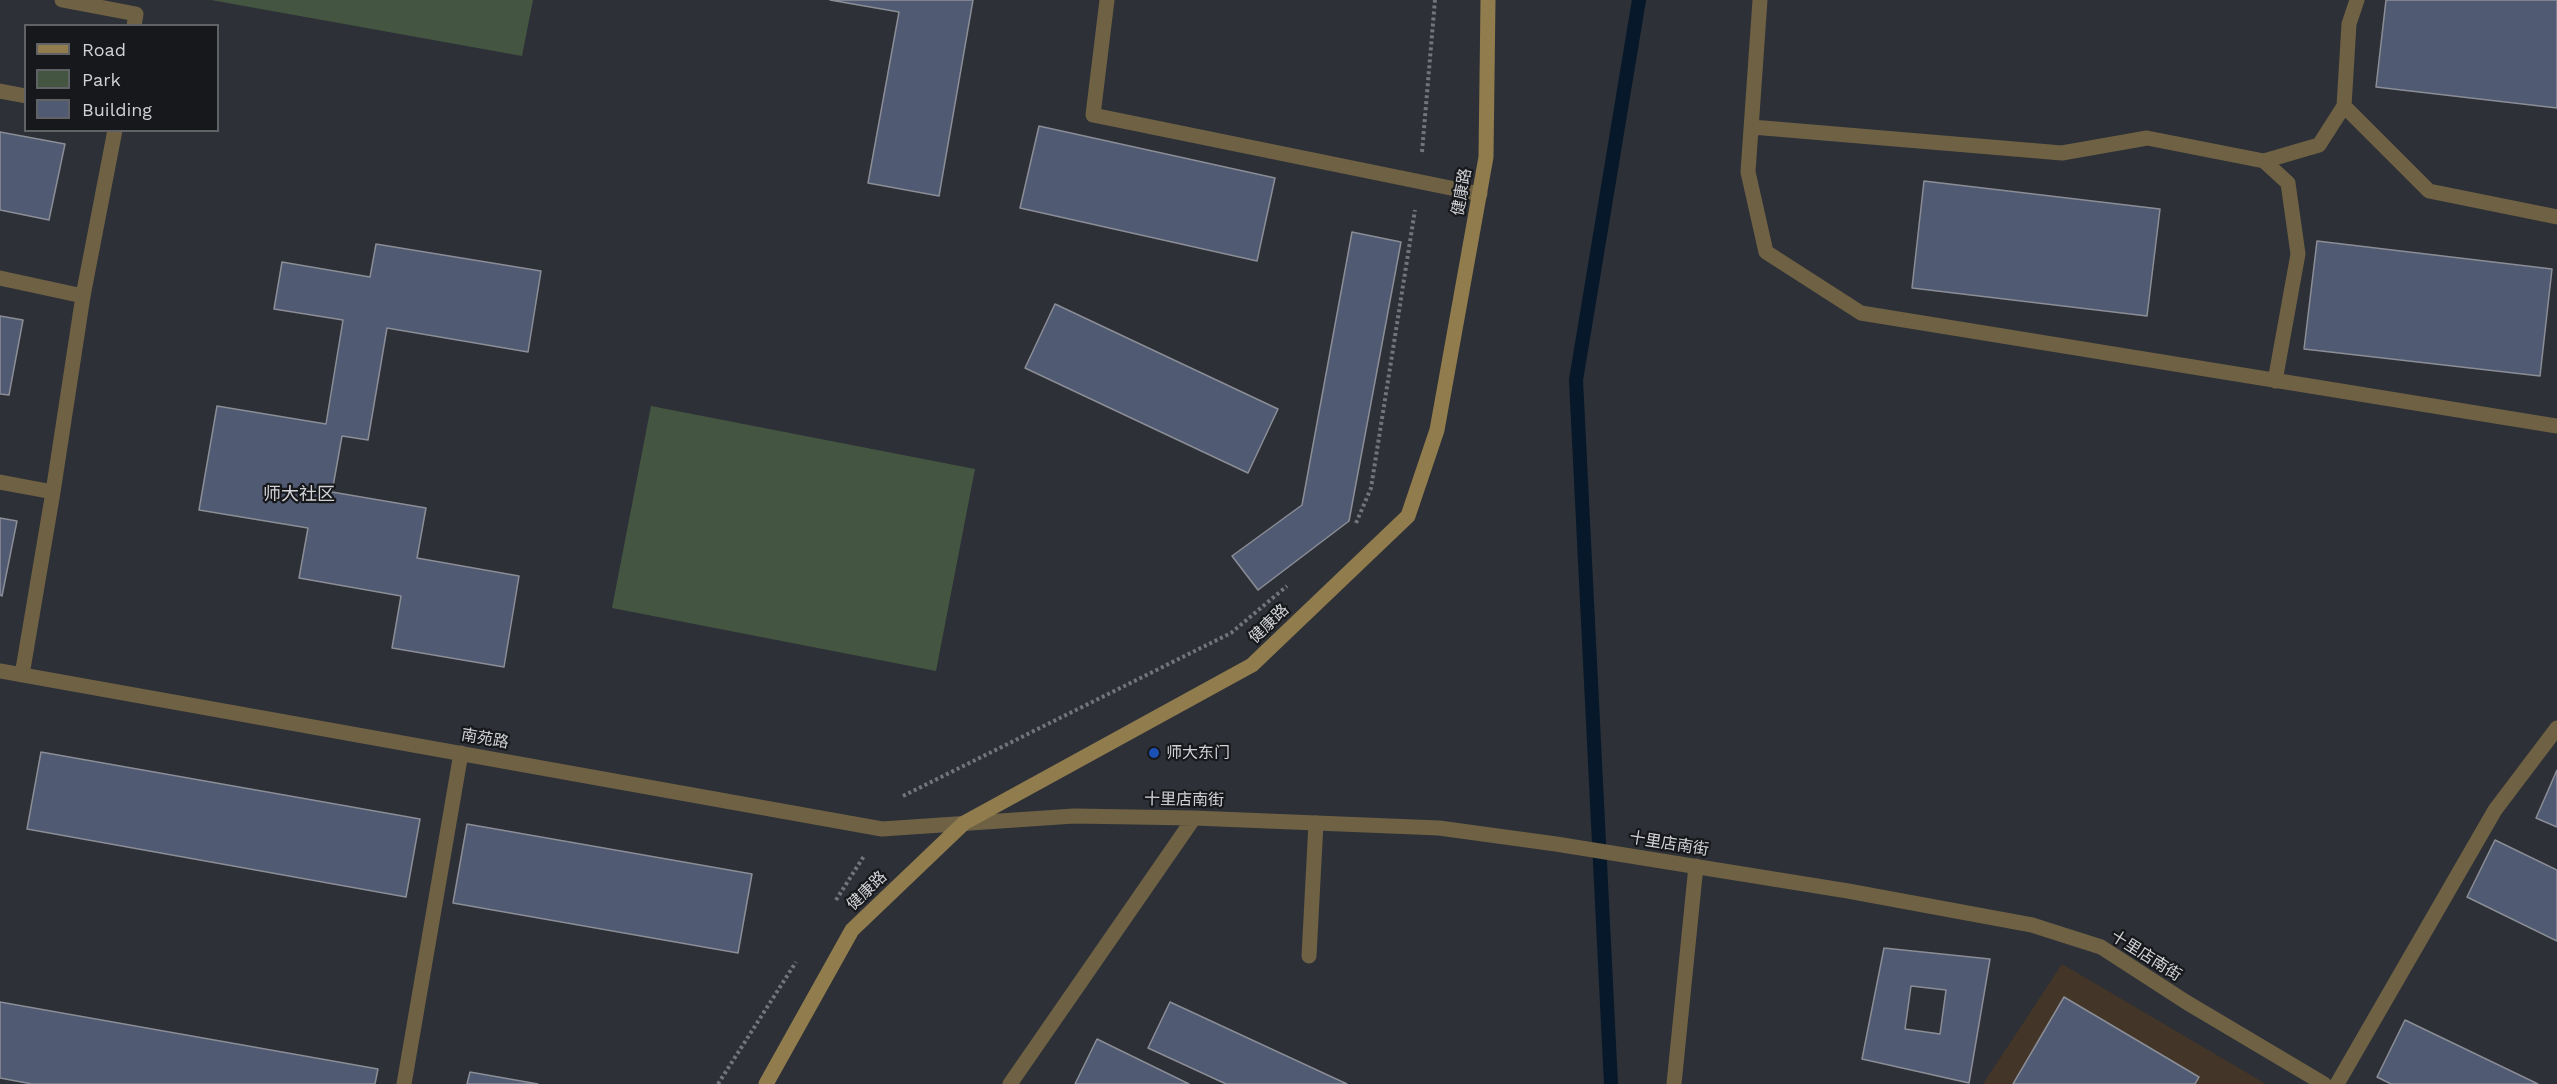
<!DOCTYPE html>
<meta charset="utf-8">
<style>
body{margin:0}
#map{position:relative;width:2557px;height:1084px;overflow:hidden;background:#2d3037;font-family:"Work Sans",sans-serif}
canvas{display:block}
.legend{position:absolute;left:24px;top:24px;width:195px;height:108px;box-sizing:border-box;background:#17181b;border:2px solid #616266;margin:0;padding:8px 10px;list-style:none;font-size:18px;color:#d0d2d6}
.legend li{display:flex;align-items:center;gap:12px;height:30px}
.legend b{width:30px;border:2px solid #616266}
</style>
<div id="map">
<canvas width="2557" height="1084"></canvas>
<ul class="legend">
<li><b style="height:8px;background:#917c4d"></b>Road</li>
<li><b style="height:16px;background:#445641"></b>Park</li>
<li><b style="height:16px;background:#505a72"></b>Building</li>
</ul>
</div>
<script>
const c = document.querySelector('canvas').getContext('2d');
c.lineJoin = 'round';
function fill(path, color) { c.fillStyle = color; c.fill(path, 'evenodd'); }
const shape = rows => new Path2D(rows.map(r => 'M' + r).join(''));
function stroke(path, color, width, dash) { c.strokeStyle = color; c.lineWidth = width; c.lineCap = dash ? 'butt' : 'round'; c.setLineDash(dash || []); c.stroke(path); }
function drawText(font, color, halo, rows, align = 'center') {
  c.font = font + ' "Work Sans","Noto Sans SC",sans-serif'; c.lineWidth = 4.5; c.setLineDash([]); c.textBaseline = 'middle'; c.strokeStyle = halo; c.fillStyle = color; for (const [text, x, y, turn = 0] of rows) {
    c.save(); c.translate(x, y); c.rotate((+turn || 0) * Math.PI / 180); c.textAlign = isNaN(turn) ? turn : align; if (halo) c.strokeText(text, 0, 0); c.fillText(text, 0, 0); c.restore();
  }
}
fill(shape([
 [2062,964,2266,1084,1983,1084]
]), '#433527');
fill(shape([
 [211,0,533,0,522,56],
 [651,406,975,469,936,671,612,608]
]), '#445641');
stroke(shape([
 [1611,1084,1576,380,1639,0]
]), '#061829', 14);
const building = shape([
 [830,0,973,0,939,196,868,183,899,12,830,0],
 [2386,0,2557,0,2557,108,2376,87,2386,0],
 [1039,126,1275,178,1257,261,1020,208,1039,126],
 [0,132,65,144,49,220,0,210,0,132],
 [1924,181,2160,209,2147,316,1912,288,1924,181],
 [1352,232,1401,242,1349,521,1258,590,1232,556,1302,505,1352,232],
 [2317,241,2552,269,2540,376,2304,349,2317,241],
 [376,244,541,271,528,352,387,328,368,440,342,436,332,492,426,508,417,558,519,576,504,667,392,648,401,596,299,578,308,528,199,510,217,406,326,424,343,320,274,309,282,262,370,277,376,244],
 [1055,304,1278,409,1248,473,1025,368,1055,304],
 [0,316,23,320,9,395,0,394,0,316],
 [0,518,17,521,2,596,0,595,0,518],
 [41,752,420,819,406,897,27,829,41,752],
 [2557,770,2557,827,2536,818,2557,770],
 [467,824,752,874,738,953,453,903,467,824],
 [2495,840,2557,870,2557,941,2467,897,2495,840],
 [1884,948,1990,959,1969,1083,1862,1059,1884,948],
 [1911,986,1946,990,1940,1034,1905,1029,1911,986],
 [2064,997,2199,1077,2195,1084,2013,1084,2064,997],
 [0,1002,378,1069,375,1084,32,1084,0,1078,0,1002],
 [1170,1002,1347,1084,1226,1084,1148,1048,1170,1002],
 [2405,1020,2538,1084,2391,1084,2377,1077,2405,1020],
 [1097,1039,1189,1084,1075,1084,1097,1039],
 [470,1072,538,1084,467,1084,470,1072]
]);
fill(building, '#505a72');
stroke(building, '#8b8e96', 1.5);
stroke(shape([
 [1422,152,1435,0],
 [1356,523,1371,488,1415,210],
 [903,796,1231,633,1287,586],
 [836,900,864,856],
 [718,1084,796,962]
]), '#72757b', 4, [3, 3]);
stroke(shape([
 [1107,0,1093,115,1480,194],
 [1309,956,1316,823]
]), '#6e6144', 15);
stroke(shape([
 [62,0,136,14,134,26],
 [1760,0,1748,172,1766,252,1861,313,2557,426],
 [2357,0,2349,24,2344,106,2429,191,2557,217],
 [0,91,26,96],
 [1752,127,2062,153,2147,138,2264,161,2288,183,2298,254,2275,381],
 [2264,161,2319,145,2344,106],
 [0,278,83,296,115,130],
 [0,482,53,492,83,296],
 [0,671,882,829,1074,816,1194,818,1439,828,1556,844,1848,891,2032,925,2101,947,2186,1002,2324,1084],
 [22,675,53,492],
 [404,1084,461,753],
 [1010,1084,1194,818],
 [1674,1084,1696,866],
 [2337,1084,2495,810,2557,728]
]), '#6e6144', 15);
stroke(shape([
 [766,1084,852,930,964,823,1252,665,1408,516,1437,430,1486,157,1488,0]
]), '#917c4d', 15);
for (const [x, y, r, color] of [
 [1154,753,6,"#1a4fb4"]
]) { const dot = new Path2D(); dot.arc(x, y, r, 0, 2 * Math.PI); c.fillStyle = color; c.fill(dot); stroke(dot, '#17181b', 2); }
drawText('16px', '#d0d2d6', '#17181b', [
 ["健康路",1462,192,-80],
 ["健康路",1269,624,-44],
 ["南苑路",485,739,10],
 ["十里店南街",1184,800,1],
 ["十里店南街",1669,844,9],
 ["健康路",867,891,-44],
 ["十里店南街",2146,956,32]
]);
drawText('16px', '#d0d2d6', '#17181b', [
 ["师大东门",1166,753]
], 'left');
drawText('18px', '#d0d2d6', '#17181b', [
 ["师大社区",299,495]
]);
</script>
